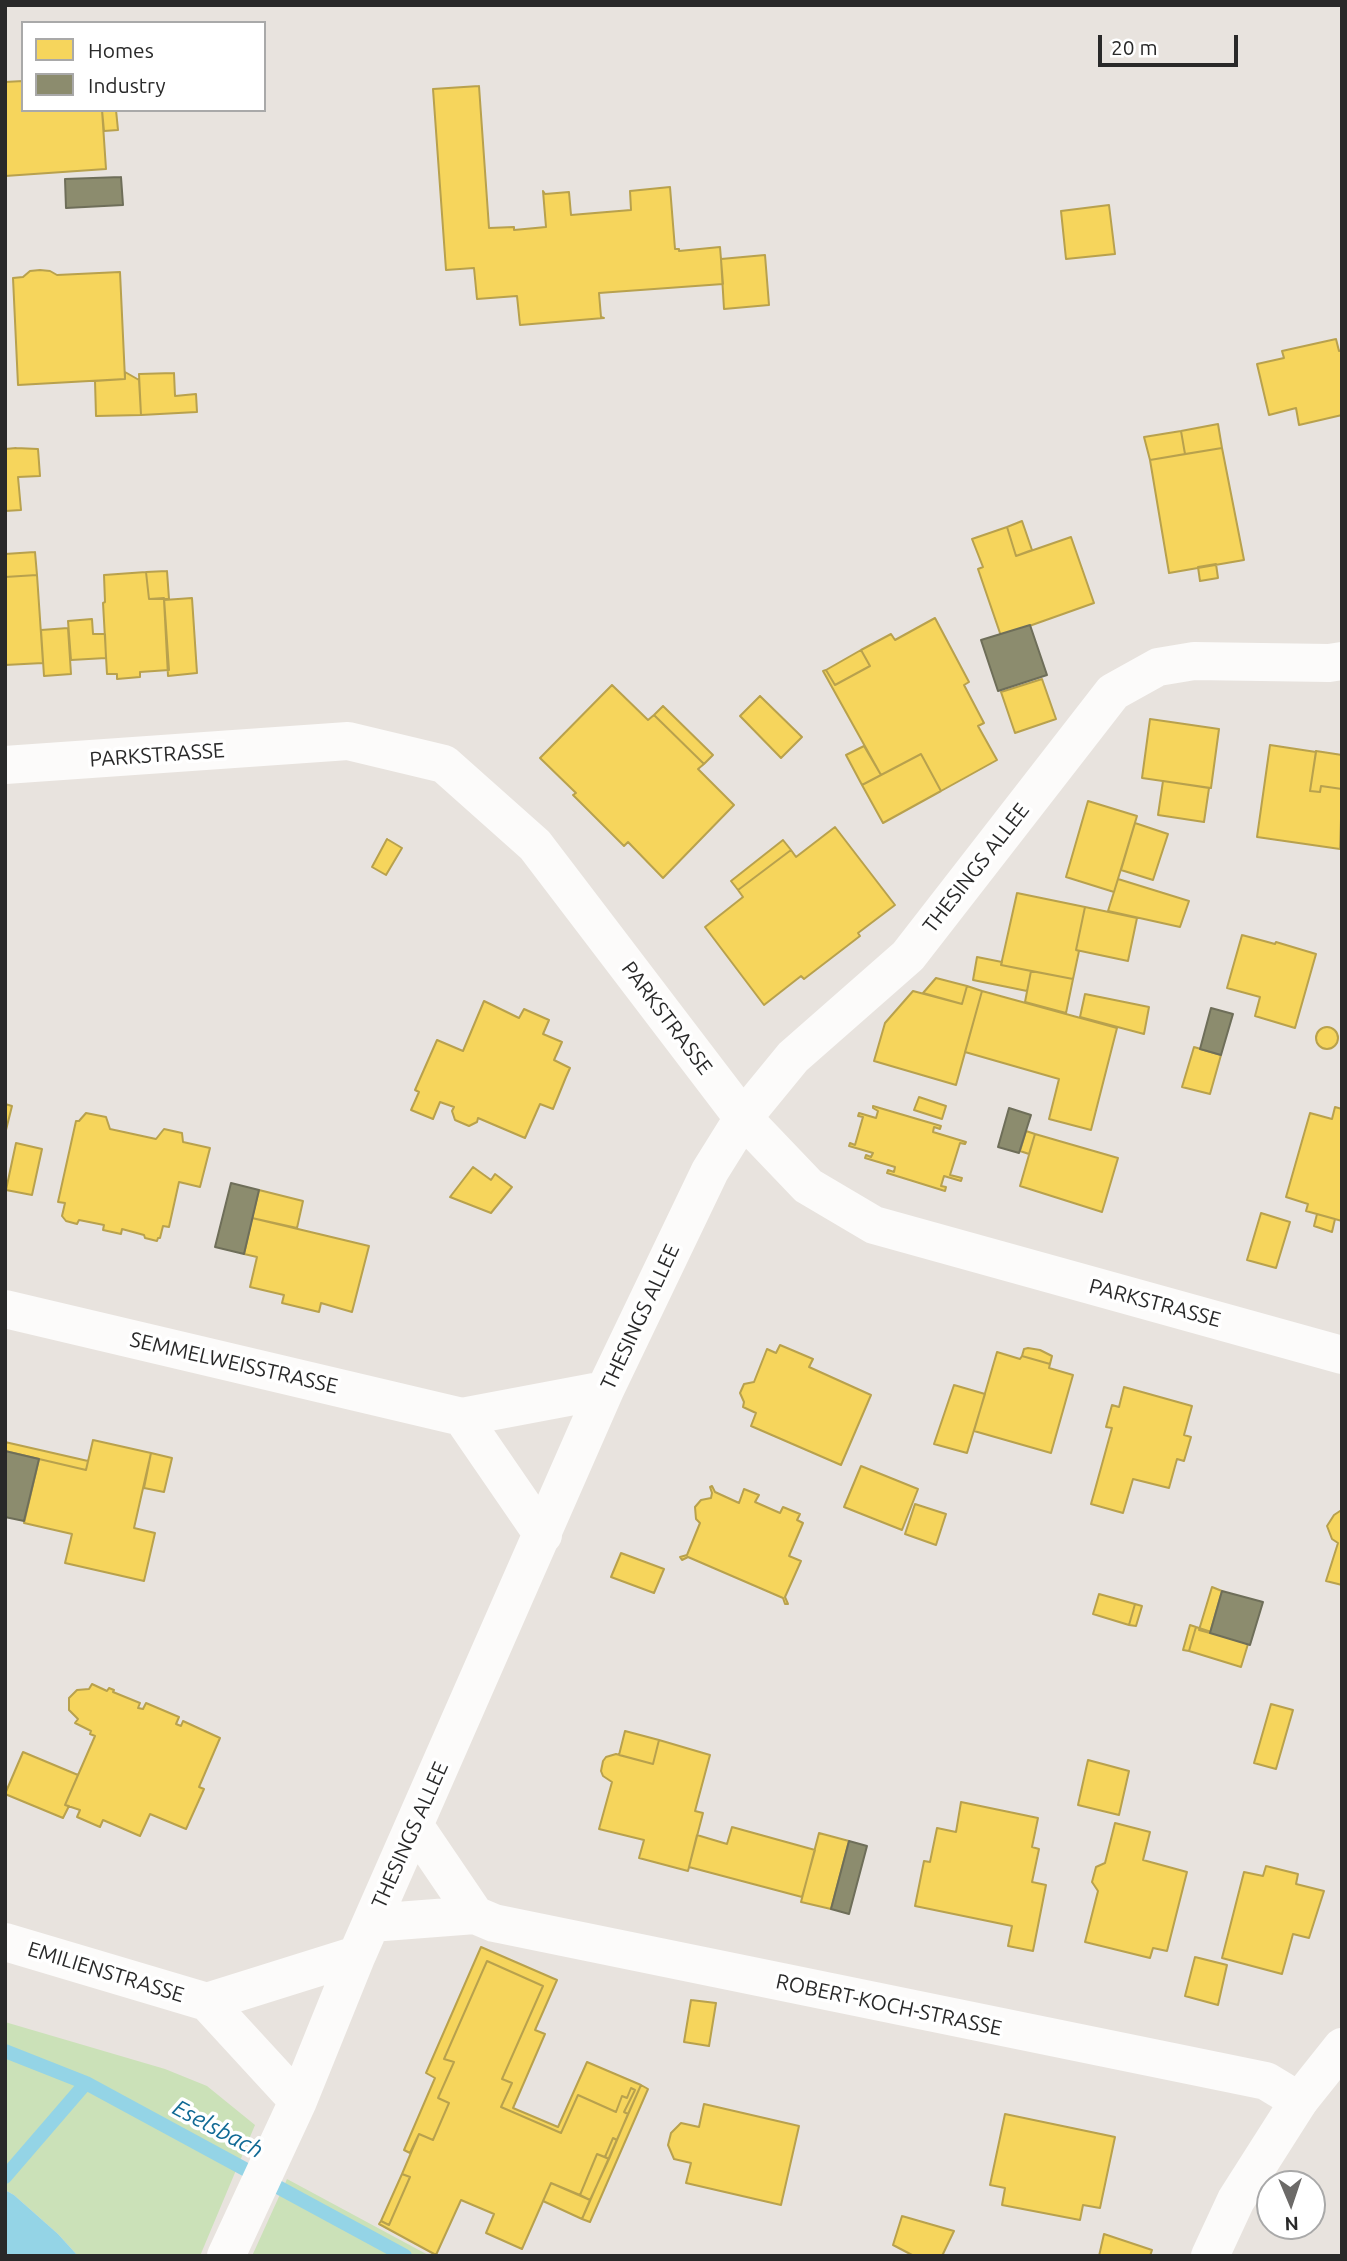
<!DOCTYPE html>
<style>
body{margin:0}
#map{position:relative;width:1347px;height:2261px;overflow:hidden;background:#e8e3de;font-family:Ubuntu,sans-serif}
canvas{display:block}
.frame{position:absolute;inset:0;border:7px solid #292929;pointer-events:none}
.legend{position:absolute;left:21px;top:21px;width:245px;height:91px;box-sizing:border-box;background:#fff;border:2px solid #a9a9a9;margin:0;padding:9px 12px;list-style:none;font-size:21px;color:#292929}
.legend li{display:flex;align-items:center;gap:14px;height:35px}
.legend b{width:35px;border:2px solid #a9a9a9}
.north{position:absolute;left:1256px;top:2170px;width:70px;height:70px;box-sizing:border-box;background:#fff;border:2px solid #a9a9a9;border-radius:50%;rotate:178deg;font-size:19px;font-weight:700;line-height:28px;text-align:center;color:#292929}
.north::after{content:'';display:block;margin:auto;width:24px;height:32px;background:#6c6a68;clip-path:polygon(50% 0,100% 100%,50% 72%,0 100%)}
.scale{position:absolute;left:1098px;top:35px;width:140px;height:32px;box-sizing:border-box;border:4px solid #292929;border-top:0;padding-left:9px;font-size:21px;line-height:24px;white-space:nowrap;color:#292929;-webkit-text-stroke:5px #fff;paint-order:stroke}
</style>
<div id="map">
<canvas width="1347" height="2261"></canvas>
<div class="frame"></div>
<ul class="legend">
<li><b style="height:19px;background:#f6d55c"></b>Homes</li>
<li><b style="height:19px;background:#8c8c6e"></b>Industry</li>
</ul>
<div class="north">N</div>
<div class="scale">20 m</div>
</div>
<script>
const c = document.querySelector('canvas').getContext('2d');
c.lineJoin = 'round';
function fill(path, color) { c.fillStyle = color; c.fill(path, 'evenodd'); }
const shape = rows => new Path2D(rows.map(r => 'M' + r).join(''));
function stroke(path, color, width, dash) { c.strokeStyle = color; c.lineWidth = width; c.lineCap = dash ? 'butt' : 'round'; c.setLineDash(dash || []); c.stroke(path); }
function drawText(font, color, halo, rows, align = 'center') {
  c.font = font + ' Ubuntu,sans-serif'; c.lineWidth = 7; c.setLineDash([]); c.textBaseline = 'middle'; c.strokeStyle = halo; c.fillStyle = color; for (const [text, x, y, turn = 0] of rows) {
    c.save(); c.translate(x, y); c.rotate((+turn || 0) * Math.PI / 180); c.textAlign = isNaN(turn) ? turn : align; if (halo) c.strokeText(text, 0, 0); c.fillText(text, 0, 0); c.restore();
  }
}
fill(shape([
 [5,2022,165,2069,207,2086,255,2125,200,2256,78,2256,58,2234,14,2195,5,2190],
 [287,2179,430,2256,252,2256]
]), '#cbe1b8');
fill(shape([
 [5,2190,14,2195,58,2234,78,2256,5,2256]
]), '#94d4e6');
const homes = shape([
 [23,81,23,110,102,110,106,169,5,176,5,82,23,81],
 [479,86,489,228,514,227,514,230,546,227,543,191,545,194,569,192,571,215,631,210,630,191,670,187,675,249,679,249,679,251,720,247,723,284,599,293,601,317,604,318,520,325,517,296,477,299,474,268,446,270,433,89,479,86],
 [102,110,116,110,118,130,104,131,102,110],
 [1109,205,1115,254,1066,259,1061,211,1109,205],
 [765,255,769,305,724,309,721,259,765,255],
 [40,270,50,271,57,275,120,272,125,379,18,385,13,278,23,277,30,271,40,270],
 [1336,339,1339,351,1342,350,1342,415,1299,425,1296,408,1269,415,1257,364,1284,358,1282,351,1336,339],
 [125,372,139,380,141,415,96,416,95,381,125,379,125,372],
 [174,373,175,396,196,394,197,412,141,415,139,374,174,373],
 [1218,424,1222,448,1185,454,1181,431,1218,424],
 [1181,431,1185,454,1150,460,1144,437,1181,431],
 [16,448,38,449,40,476,18,477,21,510,5,511,5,449,16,448],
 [1222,448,1244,560,1169,573,1150,460,1222,448],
 [1022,521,1032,550,1016,556,1007,527,1022,521],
 [1007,527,1016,556,1071,537,1094,603,1001,636,978,569,983,567,972,539,1007,527],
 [35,552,37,575,5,577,5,554,35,552],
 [1216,564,1218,578,1200,581,1198,567,1216,564],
 [167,571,169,599,149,599,146,572,167,571],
 [146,572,149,599,164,598,169,670,140,672,140,677,117,679,117,674,107,674,103,603,105,602,104,575,146,572],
 [37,575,43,663,5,665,5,577,37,575],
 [192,598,197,673,168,676,164,600,192,598],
 [935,618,969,682,964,685,984,723,978,726,997,760,941,791,921,754,881,775,823,671,826,670,835,685,870,666,861,650,891,634,895,640,935,618],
 [92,619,93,634,105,634,106,658,71,660,68,621,92,619],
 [68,628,71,674,44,676,41,630,68,628],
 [861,650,870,666,835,685,826,670,861,650],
 [1042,679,1056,719,1015,733,1001,692,1042,679],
 [612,685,648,720,654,715,704,764,698,769,734,805,663,878,628,842,624,846,573,795,576,793,540,758,612,685],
 [760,696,802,737,781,758,740,716,760,696],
 [663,706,713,755,704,764,654,715,663,706],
 [1150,719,1219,729,1211,788,1142,778,1150,719],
 [1270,745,1316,752,1310,791,1320,792,1321,786,1342,789,1340,849,1257,837,1270,745],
 [864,746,881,775,862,785,846,755,864,746],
 [1316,751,1342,755,1342,789,1321,786,1320,792,1310,791,1316,751],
 [921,754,941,791,883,823,862,785,921,754],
 [1163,781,1209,788,1204,822,1158,815,1163,781],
 [1088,801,1137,816,1114,892,1066,877,1088,801],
 [1135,823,1168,834,1153,880,1121,870,1135,823],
 [835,827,895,905,858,933,860,936,804,979,801,976,764,1005,705,927,743,897,738,890,791,850,796,857,835,827],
 [387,839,402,848,386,875,372,867,387,839],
 [783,840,791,850,738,890,731,881,783,840],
 [1118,879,1189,901,1180,927,1108,911,1118,879],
 [1017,893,1085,907,1076,950,1079,951,1073,979,1001,965,1017,893],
 [1085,907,1137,918,1128,961,1076,950,1085,907],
 [1242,935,1275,944,1276,942,1316,954,1295,1028,1255,1016,1260,997,1227,988,1242,935],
 [977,957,1002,962,1001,965,1031,971,1027,991,973,980,977,957],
 [1031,971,1073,979,1066,1013,1025,1002,1031,971],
 [936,978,967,986,962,1004,923,993,936,978],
 [967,986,982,991,956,1085,874,1061,885,1023,913,991,962,1004,967,986],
 [982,991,1117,1028,1091,1130,1049,1119,1059,1079,965,1052,982,991],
 [1085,994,1149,1007,1144,1034,1080,1017,1085,994],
 [484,1001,519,1018,524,1009,549,1020,543,1034,562,1042,554,1060,570,1068,566,1077,553,1109,540,1104,525,1138,478,1118,477,1122,469,1126,455,1120,452,1111,454,1107,440,1102,433,1119,411,1110,419,1092,415,1090,437,1040,463,1051,484,1001],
 '1316 1038a11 11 0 1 1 22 0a11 11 0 1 1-22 0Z',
 [1194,1047,1221,1055,1210,1094,1182,1087,1194,1047],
 [919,1097,946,1106,942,1119,914,1110,919,1097],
 [5,1104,12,1106,5,1134,5,1104],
 [873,1106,941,1126,940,1129,934,1127,933,1132,966,1142,965,1144,960,1143,950,1175,962,1178,961,1181,944,1176,941,1186,946,1187,945,1191,887,1173,888,1170,894,1172,895,1167,865,1158,866,1155,871,1157,873,1153,849,1146,850,1143,855,1145,863,1117,858,1116,859,1113,876,1118,878,1111,873,1108,873,1106],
 [1335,1107,1342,1109,1342,1221,1306,1211,1308,1204,1286,1197,1310,1113,1332,1119,1335,1107],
 [86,1113,106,1117,110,1129,156,1139,164,1129,182,1133,183,1142,210,1148,200,1187,179,1182,169,1227,163,1226,160,1238,158,1238,157,1241,145,1238,144,1235,122,1229,121,1234,103,1230,104,1225,79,1220,77,1224,66,1221,62,1216,65,1203,58,1202,76,1121,79,1121,86,1113],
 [1026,1131,1035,1134,1029,1154,1020,1151,1026,1131],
 [1035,1134,1118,1158,1102,1212,1020,1186,1035,1134],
 [16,1143,42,1149,32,1195,6,1190,16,1143],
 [473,1167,491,1180,495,1174,512,1187,491,1213,450,1197,473,1167],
 [259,1190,303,1201,297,1228,252,1218,259,1190],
 [1261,1213,1290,1222,1276,1268,1247,1260,1261,1213],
 [1317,1214,1335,1219,1332,1232,1314,1226,1317,1214],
 [252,1218,369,1246,352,1312,321,1303,319,1312,282,1303,284,1295,250,1287,257,1257,244,1254,252,1218],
 [780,1345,813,1359,809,1367,871,1395,841,1465,751,1426,756,1413,743,1407,744,1402,740,1393,744,1384,754,1382,767,1349,776,1353,780,1345],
 [1028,1348,1040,1350,1052,1356,1050,1364,1022,1356,1024,1349,1028,1348],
 [997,1352,1020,1359,1022,1356,1050,1364,1049,1368,1073,1375,1051,1453,974,1431,997,1352],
 [954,1385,985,1394,967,1453,934,1444,954,1385],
 [1124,1387,1192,1406,1184,1435,1191,1437,1184,1461,1177,1459,1169,1488,1133,1479,1123,1513,1091,1504,1112,1428,1106,1427,1112,1405,1119,1407,1124,1387],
 [93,1440,151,1453,134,1528,155,1533,144,1581,65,1563,72,1534,24,1523,39,1459,86,1470,93,1440],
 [5,1442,88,1461,86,1470,5,1451,5,1442],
 [151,1453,172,1458,164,1492,144,1488,151,1453],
 [861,1466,918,1489,902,1530,844,1507,861,1466],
 [712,1486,715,1492,739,1503,744,1489,759,1495,755,1502,780,1513,783,1507,800,1514,797,1520,803,1523,789,1556,801,1561,785,1597,788,1604,785,1604,783,1598,688,1557,682,1560,680,1557,687,1555,700,1523,696,1519,695,1507,701,1500,711,1498,712,1493,710,1487,712,1486],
 [915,1504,946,1514,936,1545,905,1534,915,1504],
 [1340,1511,1342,1511,1342,1585,1326,1581,1338,1543,1332,1539,1327,1526,1334,1515,1340,1511],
 [621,1553,664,1569,654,1593,611,1577,621,1553],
 [1212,1587,1222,1591,1210,1633,1199,1630,1212,1587],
 [1099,1594,1135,1604,1129,1625,1093,1614,1099,1594],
 [1135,1604,1142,1606,1136,1626,1129,1625,1135,1604],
 [1190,1625,1196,1627,1189,1651,1183,1650,1190,1625],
 [1196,1627,1248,1644,1241,1667,1189,1651,1196,1627],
 [92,1684,107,1691,109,1688,114,1690,113,1692,140,1703,138,1708,143,1709,146,1703,179,1717,176,1724,181,1726,183,1721,220,1738,199,1787,204,1789,186,1829,150,1814,140,1836,103,1820,100,1827,77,1817,80,1810,65,1805,95,1736,90,1734,91,1731,75,1723,78,1719,69,1710,69,1698,77,1690,89,1689,92,1684],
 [1271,1704,1293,1710,1276,1769,1254,1763,1271,1704],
 [625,1731,659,1740,653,1764,619,1755,625,1731],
 [659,1740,710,1755,695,1811,703,1813,688,1871,639,1858,644,1840,599,1829,612,1782,603,1776,601,1771,603,1761,606,1757,616,1754,653,1764,659,1740],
 [23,1752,78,1775,65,1805,69,1806,63,1818,5,1794,23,1752],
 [1088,1760,1129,1771,1119,1815,1078,1805,1088,1760],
 [961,1802,1038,1818,1032,1847,1039,1849,1032,1882,1046,1885,1033,1951,1008,1946,1012,1926,915,1906,924,1861,930,1862,937,1828,956,1832,961,1802],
 [1115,1823,1150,1832,1143,1860,1187,1872,1167,1951,1153,1948,1150,1958,1085,1942,1098,1891,1092,1882,1096,1867,1105,1863,1115,1823],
 [732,1827,815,1850,802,1897,689,1867,697,1835,727,1844,732,1827],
 [819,1833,849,1841,831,1909,801,1902,819,1833],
 [1266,1866,1298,1874,1296,1884,1324,1891,1309,1938,1293,1934,1282,1974,1222,1958,1244,1872,1263,1876,1266,1866],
 [481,1947,557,1980,535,2030,545,2034,513,2108,558,2127,587,2062,641,2085,628,2114,624,2112,635,2090,631,2088,627,2098,622,2096,616,2112,578,2095,561,2133,501,2107,512,2083,502,2079,543,1986,487,1961,444,2059,454,2062,438,2098,449,2103,433,2140,419,2134,410,2153,404,2150,435,2078,426,2073,481,1947],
 [1195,1957,1227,1965,1218,2005,1185,1996,1195,1957],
 [487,1961,543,1986,502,2079,512,2083,501,2107,561,2133,578,2095,616,2112,622,2096,627,2098,631,2088,635,2090,624,2112,628,2114,617,2140,613,2138,605,2157,597,2154,580,2195,551,2183,522,2249,486,2233,494,2214,461,2200,436,2255,379,2224,381,2221,389,2225,410,2177,402,2174,419,2134,433,2140,449,2103,438,2098,454,2062,444,2059,487,1961],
 [691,2000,716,2003,709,2046,684,2042,691,2000],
 [641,2085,648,2089,590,2222,582,2219,641,2085],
 [704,2104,799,2126,781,2205,686,2183,691,2163,674,2159,668,2145,671,2133,681,2123,699,2127,704,2104],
 [1005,2114,1115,2137,1100,2208,1083,2205,1080,2220,1002,2205,1005,2188,990,2185,1005,2114],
 [613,2138,617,2140,609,2159,605,2157,613,2138],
 [597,2154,609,2159,590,2200,580,2195,597,2154],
 [402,2174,410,2177,389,2225,381,2221,402,2174],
 [551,2183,590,2200,582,2219,543,2201,551,2183],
 [902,2216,954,2231,942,2256,914,2256,893,2245,902,2216],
 [1104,2234,1152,2250,1150,2256,1099,2256,1104,2234]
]);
fill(homes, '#f6d55c');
stroke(homes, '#b8a14d', 2);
const industry = shape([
 [121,177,123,205,66,208,65,179,121,177],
 [1030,625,1047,675,998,691,981,640,1030,625],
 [1211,1008,1233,1014,1221,1055,1200,1049,1211,1008],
 [1009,1108,1031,1115,1019,1153,998,1147,1009,1108],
 [231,1183,259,1190,244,1254,215,1247,231,1183],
 [5,1451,39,1459,24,1521,5,1517,5,1451],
 [1222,1591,1263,1602,1250,1645,1210,1633,1222,1591],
 [849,1841,867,1846,849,1914,831,1909,849,1841]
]);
fill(industry, '#8c8c6e');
stroke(industry, '#6e6e59', 2);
stroke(shape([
 [5,2051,86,2083,405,2256],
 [5,2177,86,2083]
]), '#94d4e6', 14);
stroke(shape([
 [5,765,348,741,444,764,535,845,743,1118,808,1186,874,1225,1342,1355],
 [5,1309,462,1417,605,1390],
 [462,1417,543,1535],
 [414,1825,475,1915],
 [371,1923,475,1915,494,1923,1266,2081,1299,2101],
 [5,1942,207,2002,298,2101],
 [207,2002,357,1955],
 [226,2256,298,2101,357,1955,605,1390,710,1171,743,1118,793,1057,908,956,1113,692,1158,667,1194,661,1329,663,1342,661]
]), '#fcfbfa', 38);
stroke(shape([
 [1210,2256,1236,2200,1299,2101,1342,2047]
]), '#fcfbfa', 38);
drawText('21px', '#292929', '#fff', [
 ["PARKSTRASSE",157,755,-4],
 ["THESINGS ALLEE",976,868,-52],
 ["PARKSTRASSE",667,1018,53],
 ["PARKSTRASSE",1155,1303,15],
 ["THESINGS ALLEE",640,1317,-65],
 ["SEMMELWEISSTRASSE",234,1363,13],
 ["THESINGS ALLEE",410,1835,-66],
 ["EMILIENSTRASSE",106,1972,17],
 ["ROBERT-KOCH-STRASSE",889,2005,12]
]);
drawText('italic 23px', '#116a95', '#fff', [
 ["Eselsbach",218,2129,28]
]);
</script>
